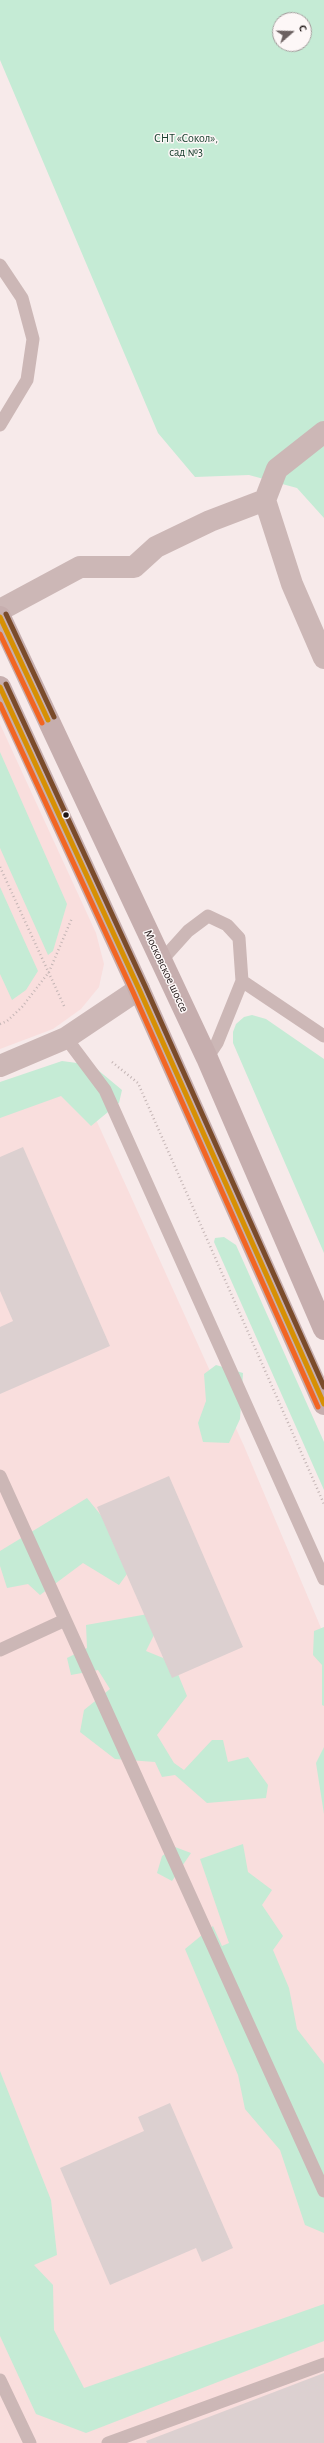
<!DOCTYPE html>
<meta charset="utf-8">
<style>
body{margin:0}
#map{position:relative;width:324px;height:2443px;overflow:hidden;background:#f7eaea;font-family:"Alegreya Sans",sans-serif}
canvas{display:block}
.north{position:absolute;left:272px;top:12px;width:40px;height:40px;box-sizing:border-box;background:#fdf7f7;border:1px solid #a49d9d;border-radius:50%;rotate:70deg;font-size:11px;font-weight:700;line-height:16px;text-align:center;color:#1f1515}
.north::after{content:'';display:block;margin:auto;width:14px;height:18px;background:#6b6060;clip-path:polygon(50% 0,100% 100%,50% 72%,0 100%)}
</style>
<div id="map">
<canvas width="324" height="2443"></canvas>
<div class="north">С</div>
</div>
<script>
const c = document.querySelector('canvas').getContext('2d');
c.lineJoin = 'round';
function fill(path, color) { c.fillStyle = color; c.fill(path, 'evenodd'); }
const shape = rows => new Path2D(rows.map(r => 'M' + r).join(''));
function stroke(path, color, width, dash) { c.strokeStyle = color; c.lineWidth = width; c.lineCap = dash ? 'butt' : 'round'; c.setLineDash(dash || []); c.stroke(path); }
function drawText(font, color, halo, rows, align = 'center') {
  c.font = font + ' "Alegreya Sans",sans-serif'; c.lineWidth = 3; c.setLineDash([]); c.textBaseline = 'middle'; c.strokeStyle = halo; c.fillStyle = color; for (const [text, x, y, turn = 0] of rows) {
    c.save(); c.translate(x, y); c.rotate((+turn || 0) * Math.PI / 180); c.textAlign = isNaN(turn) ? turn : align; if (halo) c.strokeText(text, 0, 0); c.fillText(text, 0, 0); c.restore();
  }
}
fill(shape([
 [0,724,96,933,104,964,99,987,81,1009,53,1029,0,1049],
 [74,1071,244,1446,324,1635,324,2443,0,2443,0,1087]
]), '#f9dedd');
fill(shape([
 [0,0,324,0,324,518,297,488,249,475,195,477,158,433,0,60],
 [280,20,304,20,304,44,280,44],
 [0,752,67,904,53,951,48,955,0,848],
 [0,887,38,971,26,990,12,1000,0,974],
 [252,1015,266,1019,324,1059,324,1253,233,1043,233,1032,236,1024,244,1017],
 [62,1061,92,1065,122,1090,119,1103,91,1126,61,1096,0,1118,0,1082],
 [224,1237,236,1245,324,1442,324,1490,214,1242,215,1238],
 [216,1365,243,1373,240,1419,229,1443,203,1442,198,1423,206,1401,204,1374],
 [87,1498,137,1560,119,1585,83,1563,40,1595,28,1584,7,1588,0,1566,0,1551],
 [148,1614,159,1625,146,1651,173,1662,187,1696,157,1735,174,1763,184,1770,212,1740,223,1740,228,1762,248,1757,268,1785,266,1798,207,1803,175,1775,162,1777,155,1762,115,1759,80,1732,84,1710,110,1689,98,1670,71,1675,67,1658,87,1648,86,1625],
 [324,1627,324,1706,322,1705,322,1665,313,1655,314,1631],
 [324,1747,324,1814,316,1763],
 [243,1844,248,1872,272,1890,262,1905,283,1936,273,1950,289,1988,297,2029,324,2064,324,2233,305,2225,280,2150,245,2109,238,2075,185,1949,213,1926,222,1946,229,1943,200,1859],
 [175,1847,191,1853,172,1881,157,1873,162,1856],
 [0,2071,51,2200,57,2255,34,2265,53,2285,54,2330,84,2388,324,2304,324,2341,86,2433,36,2414,0,2336]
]), '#c5ebd5');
fill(shape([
 [23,1147,110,1346,0,1394,0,1327,13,1321,0,1291,0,1157],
 [169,1476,243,1647,172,1678,97,1507],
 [170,2103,233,2248,202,2262,196,2248,110,2285,60,2168,144,2131,138,2117],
 [324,2373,324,2443,147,2443,146,2441]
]), '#dcd0d0');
stroke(shape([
 [0,867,65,1008],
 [0,1024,7,1021,22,1007,49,972,72,918],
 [112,1062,138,1083,324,1504]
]), '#c4b5b5', 2.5, [1, 3]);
stroke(shape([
 [0,265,22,298,33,339,27,380,0,425],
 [161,961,188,931,208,916,227,925,239,938,242,981,217,1043,207,1058],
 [242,981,324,1036],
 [66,1038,105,1090,324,1579],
 [0,1476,324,2191],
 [0,1650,65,1620],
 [0,2380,30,2443],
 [108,2443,324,2364]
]), '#ccb7b6', 13);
stroke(shape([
 [265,500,292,584,324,658],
 [0,610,80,567,134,567,156,547,210,521,265,500,277,469,324,432]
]), '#ccb7b6', 22);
stroke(shape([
 [0,1066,66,1038,139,989]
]), '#ccb7b6', 22);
stroke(shape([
 [0,617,207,1058,324,1329],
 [0,687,139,989,324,1404]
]), '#c6aeae', 22);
stroke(shape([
 [0,617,48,720],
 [0,687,139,989,324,1404]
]), '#d79003', 5);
stroke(shape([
 [0,634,42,723],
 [0,704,133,992,318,1407]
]), '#f26522', 5);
stroke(shape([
 [6,614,54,717],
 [6,684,145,986,324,1387]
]), '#7a4b2a', 5);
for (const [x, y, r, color] of [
 [66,815,3.5,"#1f1515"]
]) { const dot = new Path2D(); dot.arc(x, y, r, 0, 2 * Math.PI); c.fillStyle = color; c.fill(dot); stroke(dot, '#fdf7f7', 1.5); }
drawText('12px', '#1a412f', '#fdf7f7', [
 ["СНТ «Сокол»,",186,138],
 ["сад №3",186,152]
]);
drawText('12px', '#1f1515', '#fdf7f7', [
 ["Московское шоссе",166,971,65]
]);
</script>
